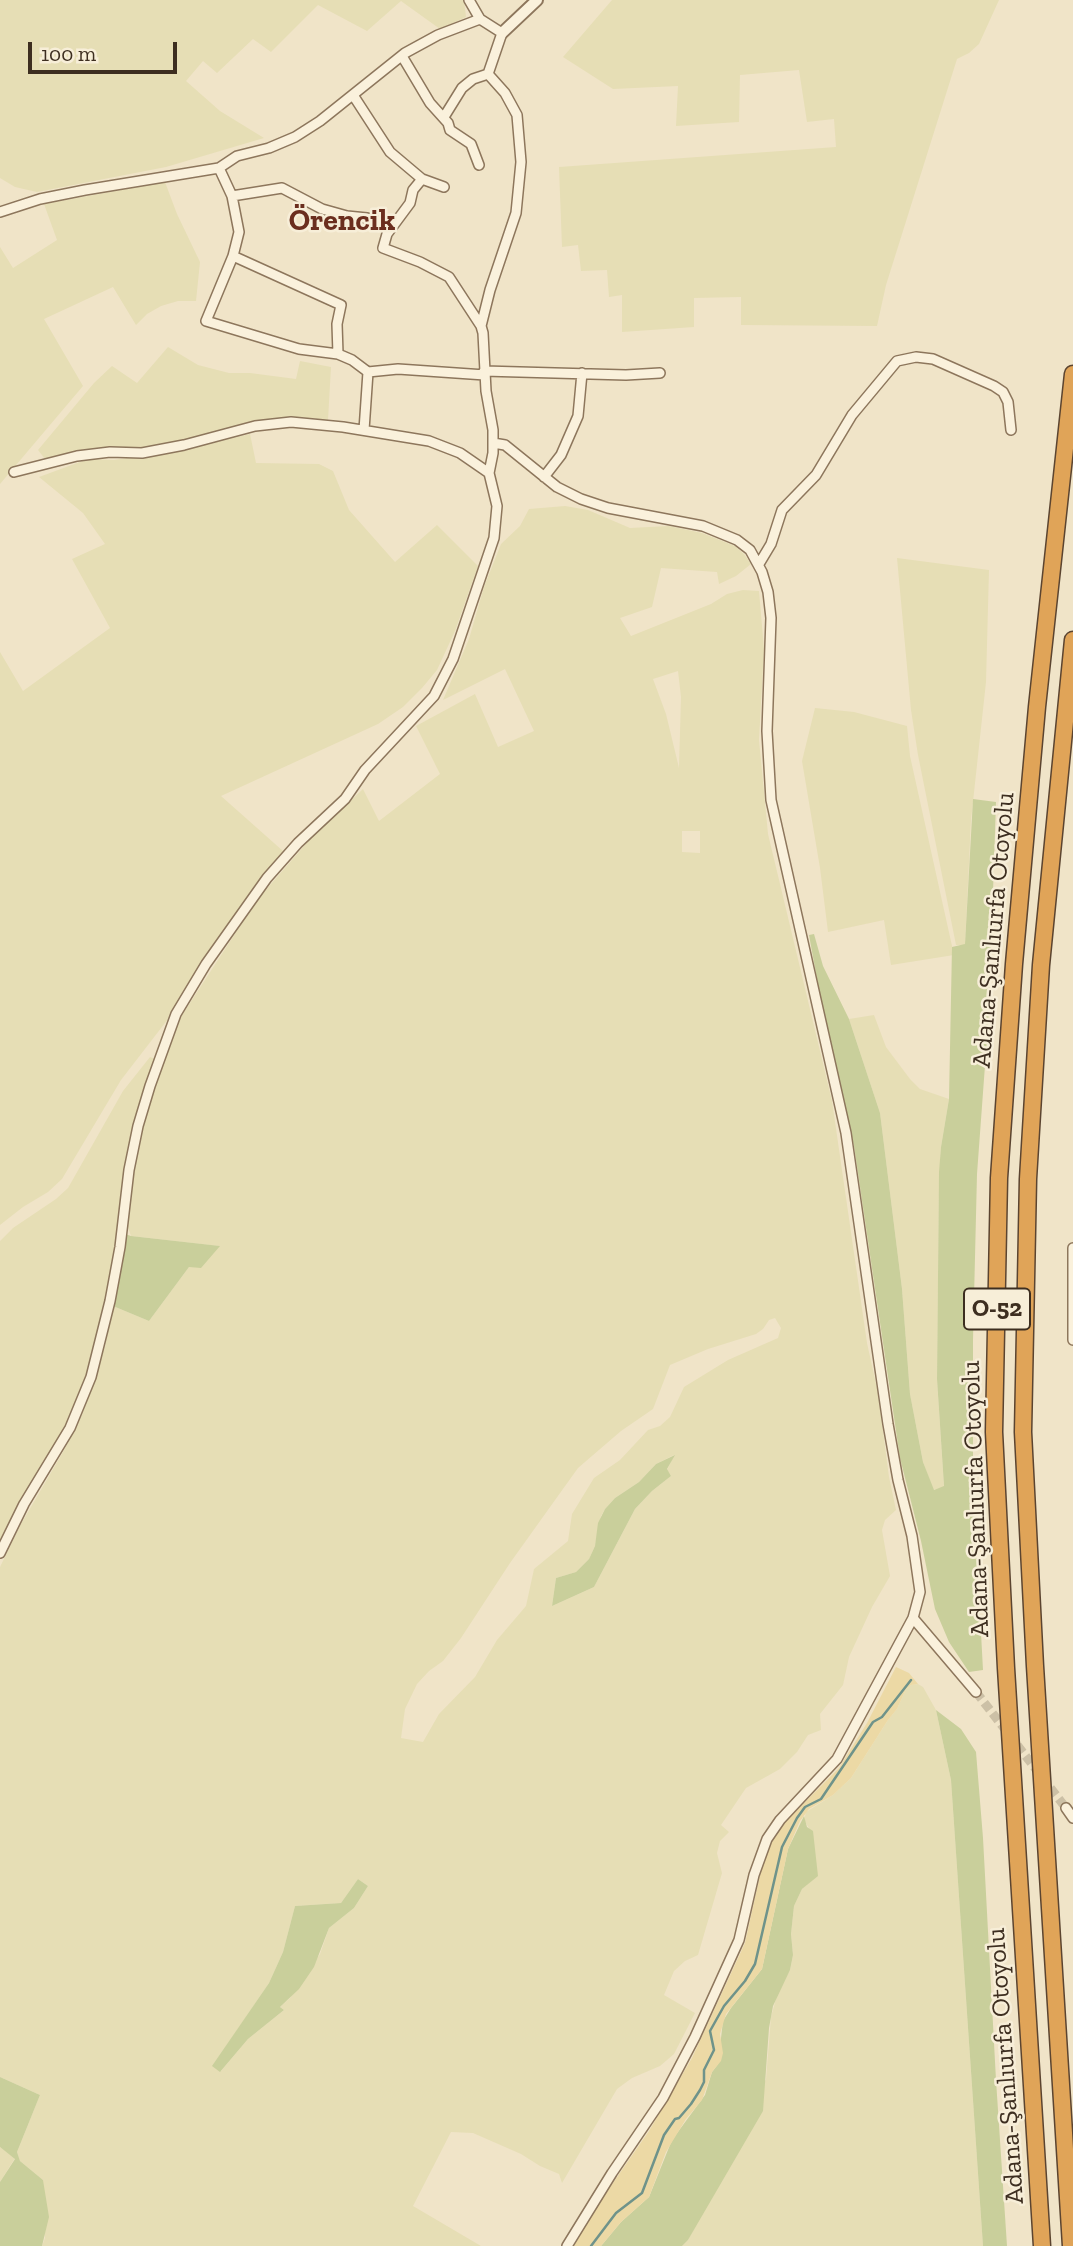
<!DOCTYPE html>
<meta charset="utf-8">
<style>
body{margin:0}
#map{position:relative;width:1073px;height:2246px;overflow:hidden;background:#f0e4c8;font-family:"Zilla Slab",serif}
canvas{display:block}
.scale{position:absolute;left:28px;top:42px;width:149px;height:32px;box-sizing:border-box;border:4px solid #3d2e20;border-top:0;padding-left:9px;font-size:21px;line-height:24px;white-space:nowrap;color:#3d2e20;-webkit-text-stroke:5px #f7eed8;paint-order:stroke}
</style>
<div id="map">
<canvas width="1073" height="2246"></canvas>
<div class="scale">100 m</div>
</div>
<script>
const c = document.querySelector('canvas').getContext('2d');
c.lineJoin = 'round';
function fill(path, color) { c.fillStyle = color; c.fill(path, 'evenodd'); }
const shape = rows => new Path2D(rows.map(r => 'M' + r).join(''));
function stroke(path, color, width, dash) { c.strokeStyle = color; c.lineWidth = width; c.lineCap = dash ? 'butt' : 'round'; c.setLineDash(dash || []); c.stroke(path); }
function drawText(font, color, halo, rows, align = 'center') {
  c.font = font + ' "Zilla Slab",serif'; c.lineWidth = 5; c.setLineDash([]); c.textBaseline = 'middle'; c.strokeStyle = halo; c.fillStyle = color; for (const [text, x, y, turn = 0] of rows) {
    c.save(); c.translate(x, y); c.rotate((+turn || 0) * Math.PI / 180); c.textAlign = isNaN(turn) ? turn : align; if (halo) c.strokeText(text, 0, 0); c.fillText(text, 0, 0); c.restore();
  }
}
fill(shape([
 [0,0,464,0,466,17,440,29,401,1,367,31,318,5,271,52,253,39,217,73,203,61,186,81,220,111,264,138,166,167,37,192,15,187,0,178],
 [612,0,999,0,979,44,969,53,957,59,886,285,877,326,741,325,741,297,694,298,694,327,622,332,622,295,609,297,607,270,581,271,578,245,562,247,559,167,836,147,834,119,807,122,799,70,740,75,739,122,676,126,678,86,613,89,563,57],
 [165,182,177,214,200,262,196,301,178,301,161,306,147,314,136,325,113,287,44,319,83,386,0,484,0,247,13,268,57,240,44,204],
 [168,347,198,365,229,373,250,373,296,379,300,361,331,367,328,420,295,417,266,420,196,439,151,448,86,449,45,459,38,450,94,383,112,366,137,383],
 [250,434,256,463,319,464,333,471,349,510,395,562,437,525,478,566,455,631,437,670,422,688,403,707,378,724,221,796,283,851,250,895,175,1010,121,1080,62,1179,48,1192,23,1207,0,1225,0,652,23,691,110,628,72,559,105,544,83,513,39,477,88,459,114,460,140,456,190,448],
 [565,506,588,510,630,528,669,526,702,533,735,546,744,554,751,564,736,576,719,584,717,572,661,568,652,607,620,618,631,636,711,604,727,594,743,590,759,591,764,649,759,740,768,834,832,1101,867,1343,878,1393,889,1477,896,1510,885,1520,882,1530,890,1576,872,1607,849,1657,843,1685,820,1714,821,1730,808,1735,797,1752,780,1769,746,1788,721,1825,729,1832,720,1841,717,1853,722,1873,698,1955,685,1961,674,1971,664,1995,695,2013,674,2054,660,2066,632,2078,617,2089,562,2183,559,2174,540,2166,521,2154,473,2133,451,2132,413,2206,481,2246,42,2246,45,2238,43,2180,20,2161,17,2152,40,2095,0,2077,0,1567,21,1524,63,1452,82,1415,105,1347,113,1306,149,1321,189,1267,219,1246,131,1236,128,1227,130,1192,137,1148,149,1099,173,1029,257,900,312,837,363,789,379,821,440,774,416,726,475,694,498,747,534,731,505,669,443,700,469,639,484,587,501,544,520,526,529,509],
 [678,671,681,697,679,768,666,714,653,679],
 [682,831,700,831,700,853,682,852],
 [775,1318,781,1328,778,1338,728,1360,684,1387,670,1417,660,1426,648,1430,620,1460,594,1478,572,1514,568,1541,534,1569,526,1606,497,1640,475,1677,439,1714,423,1742,401,1738,405,1709,417,1684,429,1671,443,1661,461,1638,510,1563,578,1468,621,1431,653,1409,670,1365,708,1349,756,1334,763,1329,769,1320],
 [674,1455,667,1470,671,1476,652,1491,635,1509,594,1587,552,1606,556,1578,576,1572,589,1559,595,1546,601,1516,605,1509,615,1498,639,1482,656,1464],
 [358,1879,368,1886,354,1908,329,1928,320,1954,290,1998,280,2007,284,2010,248,2039,221,2071,213,2066,269,1983,283,1952,295,1906,341,1903],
 [897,558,989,570,986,682,971,820,965,945,956,945,918,755,911,710],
 [815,708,854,712,907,726,910,756,954,955,891,965,884,920,828,932,820,868,802,761],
 [874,1015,886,1047,910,1079,920,1089,949,1099,941,1147,939,1184,937,1379,944,1487,933,1490,923,1462,910,1394,902,1289,880,1113,849,1019],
 [150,1057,155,1059,129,1146,111,1272,90,1365,63,1430,23,1497,0,1543,0,1241,13,1228,56,1199,68,1188,123,1091],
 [918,1684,923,1687,936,1710,951,1780,983,2246,682,2246,688,2240,766,2079,771,2017,777,1995,790,1970,793,1955,791,1934,794,1906,802,1889,812,1880,810,1830,804,1820,806,1812,833,1795,851,1778,888,1720,897,1709,906,1689,911,1685],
 [0,2147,15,2158,0,2182]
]), '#e6deb5');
fill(shape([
 [973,799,996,802,989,1011,977,1174,973,1340,973,1484,983,1670,969,1672,949,1642,935,1609,921,1541,900,1458,854,1146,826,1028,809,935,814,934,823,966,849,1019,880,1113,902,1289,910,1394,923,1462,934,1490,944,1486,937,1379,939,1172,941,1147,949,1099,952,947,965,944],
 [125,1234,131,1236,220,1246,201,1268,189,1267,149,1321,113,1306],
 [675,1455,667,1469,671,1476,652,1491,635,1509,594,1587,552,1606,556,1578,576,1572,589,1559,595,1546,598,1523,605,1509,615,1498,639,1482,656,1464],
 [936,1710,961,1729,976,1752,983,1838,996,2080,1007,2246,983,2246,951,1780],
 [804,1816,807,1827,813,1831,818,1876,802,1889,794,1906,791,1934,793,1955,790,1970,773,2006,769,2028,763,2111,688,2240,682,2246,601,2246,621,2222,649,2197,672,2140,705,2095,712,2072,718,2064,723,2021,731,2008,762,1969,788,1849],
 [358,1879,368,1886,354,1908,329,1928,314,1967,299,1989,280,2007,284,2010,248,2039,220,2072,212,2066,269,1983,283,1952,295,1906,341,1903],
 [0,2077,40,2095,17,2152,20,2161,43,2180,49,2217,42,2246,0,2246,0,2182,15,2159,0,2147]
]), '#c9cf9b');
fill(shape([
 [896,1667,909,1673,918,1684,911,1685,906,1689,897,1709,888,1720,851,1778,833,1795,809,1809,800,1821,788,1849,762,1969,726,2014,720,2034,723,2053,721,2061,712,2072,702,2100,686,2119,666,2152,649,2197,621,2222,601,2246,573,2246,606,2193,649,2131,692,2058,745,1943,762,1866,771,1843,784,1823,839,1768,867,1723]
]), '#ecd9a5');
stroke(shape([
 [591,2246,616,2213,642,2193,664,2135,675,2119,679,2118,691,2104,700,2090,704,2082,704,2070,714,2050,710,2031,724,2006,745,1981,755,1964,782,1847,797,1818,805,1807,821,1799,873,1722,882,1717,911,1680]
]), '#6f938a', 2.5);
stroke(shape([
 [976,1692,1066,1808]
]), '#ccc0a6', 9, [9, 4.5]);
const minor = shape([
 [469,0,480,19],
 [402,56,430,103,448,123,450,130,471,144,479,165],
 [353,95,390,152,422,179,444,187],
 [444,117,462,88,473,79,488,74],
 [219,168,232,196,239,232,233,256,206,321,299,349,338,354,352,360,368,372,398,369,485,375],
 [422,179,413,190,410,203,387,234,383,248,420,262,449,277,481,326],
 [232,196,282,188,322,209,347,216,367,218,393,226],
 [0,212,40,199,85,190,219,168,237,156,269,148,295,137,320,121,405,53,438,35,480,19,502,33,488,74],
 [233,256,341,305,337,324,338,354],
 [484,371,626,375,660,373],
 [364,430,368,372],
 [493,443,505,445,557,487,581,499,608,508,703,526,737,540,750,550,762,572,768,592,771,618,767,731,771,800,846,1133,888,1424,898,1480,912,1536,920,1592,913,1618,837,1759,780,1820,767,1839,754,1875,739,1940,695,2037,663,2098,612,2173,567,2246],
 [14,472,77,456,110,452,142,453,184,445,255,426,291,422,343,427,429,441,460,453,489,473],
 [544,477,561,455,578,416,582,373],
 [759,564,771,544,782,510,816,475,852,415,897,361,916,357,933,359,994,386,1003,392,1008,402,1011,430],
 [1073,1248,1073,1340],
 [0,1553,24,1504,70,1428,91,1377,110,1301,120,1247,129,1170,138,1126,150,1086,176,1014,206,964,267,878,298,843,345,799,365,770,434,696,453,659,494,538,497,506,489,473,493,453,493,430,486,391,483,333,481,326,490,290,516,213,521,162,517,115,505,93,488,74],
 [913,1618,976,1692],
 [1066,1808,1073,1818]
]);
const tertiary = shape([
 [502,33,537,0]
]);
const motorway = shape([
 [1042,2246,1006,1668,994,1432,999,1178,1014,964,1037,707,1073,374],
 [1071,2246,1035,1666,1023,1432,1028,1179,1041,965,1073,640]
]);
stroke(minor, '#8d765c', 12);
stroke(tertiary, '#8d765c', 14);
stroke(motorway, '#5b4430', 19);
stroke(minor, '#faf1dc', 9);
stroke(tertiary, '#faf1dc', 10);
stroke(motorway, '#e0a458', 16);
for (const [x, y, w] of [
 [997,1309,66]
]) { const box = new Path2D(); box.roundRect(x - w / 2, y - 20.5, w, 41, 5); c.fillStyle = '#f7eed8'; c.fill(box); stroke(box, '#3d2e20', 2); }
drawText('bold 24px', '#3d2e20', null, [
 ["O-52",997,1309]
]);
drawText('26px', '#3d2e20', '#f7eed8', [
 ["Adana-Şanlıurfa Otoyolu",994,930,-85],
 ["Adana-Şanlıurfa Otoyolu",976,1499,-92],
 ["Adana-Şanlıurfa Otoyolu",1006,2066,-94]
]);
drawText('bold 30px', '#6b2e1e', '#f7eed8', [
 ["Örencik",342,221]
]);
</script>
